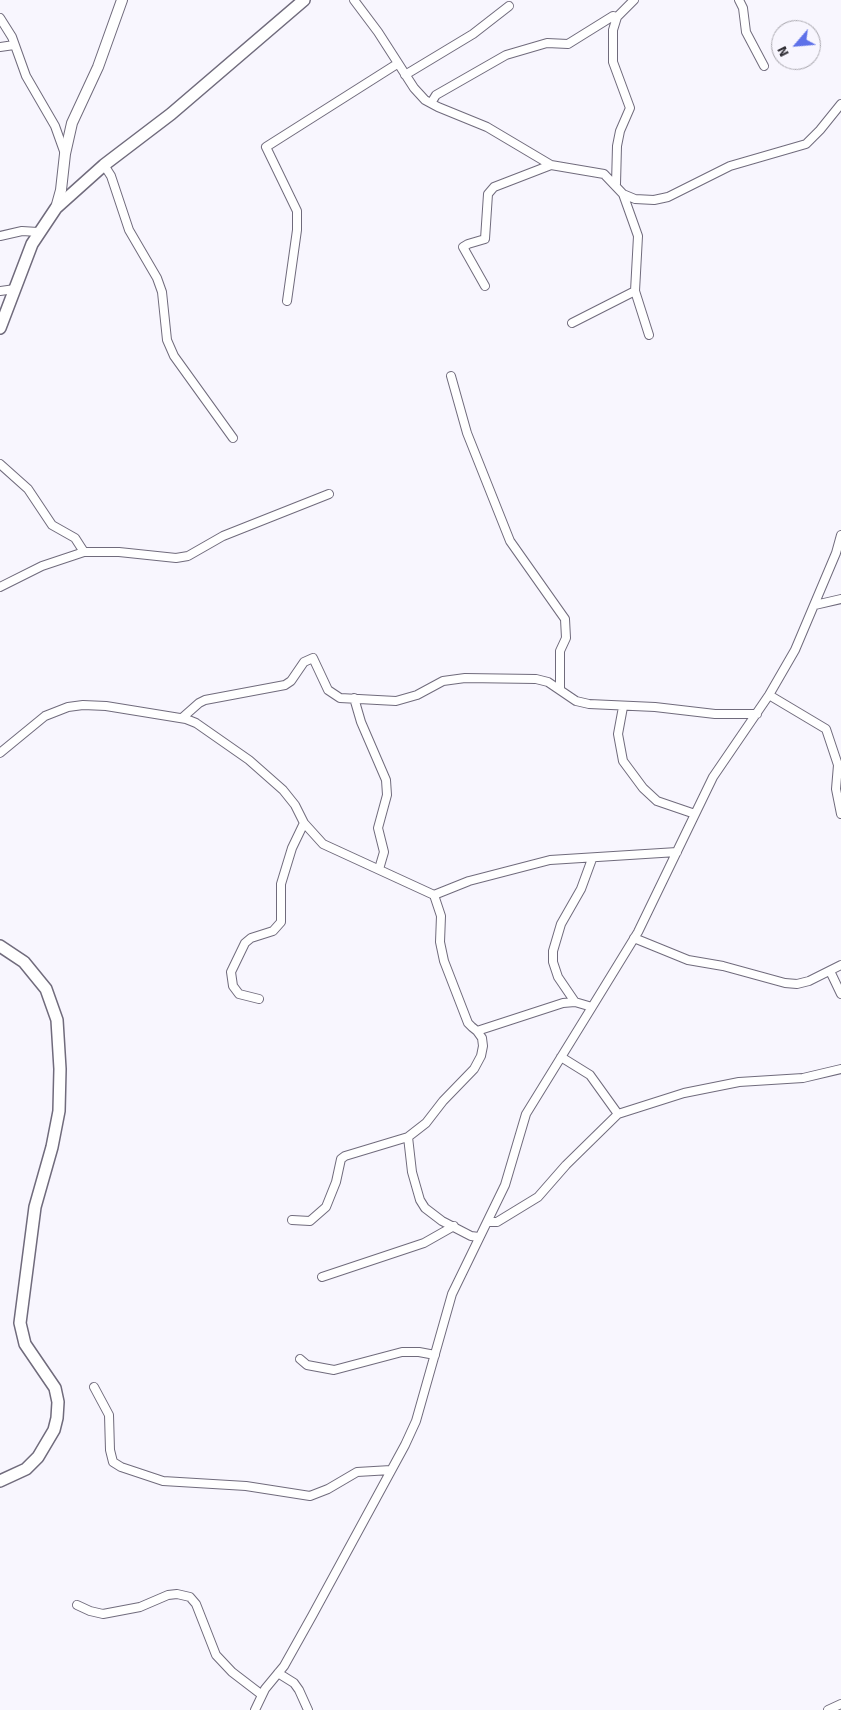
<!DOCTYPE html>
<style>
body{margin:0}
#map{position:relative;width:841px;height:1710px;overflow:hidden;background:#f8f6fe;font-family:Signika,sans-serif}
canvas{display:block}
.north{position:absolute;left:771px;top:20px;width:50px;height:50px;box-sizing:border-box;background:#f8f6fe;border:1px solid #a8a6ad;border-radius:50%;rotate:243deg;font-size:14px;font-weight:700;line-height:20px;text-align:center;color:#2f2d34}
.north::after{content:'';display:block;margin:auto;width:18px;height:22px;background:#5e71e9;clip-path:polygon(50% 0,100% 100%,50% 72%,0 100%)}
</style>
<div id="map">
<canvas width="841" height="1710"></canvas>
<div class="north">N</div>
</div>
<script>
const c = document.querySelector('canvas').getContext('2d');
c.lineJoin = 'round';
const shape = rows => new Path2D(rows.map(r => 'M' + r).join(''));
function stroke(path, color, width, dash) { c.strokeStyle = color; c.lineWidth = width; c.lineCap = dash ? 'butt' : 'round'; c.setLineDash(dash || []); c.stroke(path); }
const minor = shape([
 [354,0,378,32,414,88,425,100,438,107,487,127,551,165,604,174,623,194,635,199,654,200,668,197,730,166,806,144,820,130,841,104],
 [739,0,743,8,746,32,764,66],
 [0,18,12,37,26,76,55,126,65,154],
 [0,47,14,45],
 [405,75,473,34,509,6],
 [431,103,436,95,506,55,547,43,568,44,613,16,617,17],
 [104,165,111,176,129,230,157,278,162,292,167,340,174,356,233,438],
 [616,184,617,146,620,131,630,108,613,62,613,30,617,17,634,0],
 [623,194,638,236,635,291,649,335],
 [0,236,22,231,38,232],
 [485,286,463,247,468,244,485,239,488,194,494,187,551,165],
 [0,291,15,289],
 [287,301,297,230,297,211,266,147,397,64],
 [572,323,635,291],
 [451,376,467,433,510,541,565,619,566,638,560,651,560,688],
 [0,464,28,489,52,525,75,538,84,552,119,552,176,558,188,556,223,536,329,494],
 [0,587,42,566,84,552],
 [815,605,841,599],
 [769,695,826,729,838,765,836,789,841,814],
 [354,698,361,722,386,780,387,795,378,828,384,852,379,869],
 [623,707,618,734,623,761,643,788,657,801,695,814],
 [182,718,199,703,205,700,285,685,291,681,304,662,313,658,328,690,340,698,396,701,417,695,443,681,465,678,536,679,548,682,576,701,589,704,655,707,715,714,757,714],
 [0,753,45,716,68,707,83,705,106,706,186,719,196,723,249,760,283,790,295,805,304,823,323,844,434,895,441,916,440,942,444,961,468,1023,472,1027,477,1031,563,1003,575,1002,592,1007,638,932,713,777,769,695,795,650,836,553,841,535],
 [434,895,469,881,550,860,677,852],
 [634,938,688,960,723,966,785,983,797,984,809,981,841,965],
 [830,971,841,994],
 [259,999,239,994,233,986,231,972,245,943,251,938,273,931,281,922,281,884,292,848,304,823],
 [575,1002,558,977,553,962,553,951,561,924,581,889,592,859],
 [561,1057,590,1075,618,1114],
 [408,1137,412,1172,420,1200,425,1208,442,1221,471,1236,479,1237],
 [292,1220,310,1221,326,1207,336,1182,341,1159,345,1156,408,1137,426,1123,443,1101,474,1069,481,1056,483,1046,482,1038,477,1031],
 [488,1222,497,1222,538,1197,566,1165,618,1114,684,1093,739,1082,803,1078,841,1069],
 [322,1277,424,1243,454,1226],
 [300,1359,307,1365,334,1370,402,1352,419,1352,435,1355],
 [94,1387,109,1415,110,1450,113,1462,121,1467,163,1481,246,1486,310,1496,328,1489,357,1472,391,1470],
 [77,1605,90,1611,103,1614,140,1607,168,1595,177,1594,190,1597,196,1604,216,1655,232,1672,262,1695],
 [278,1673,294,1683,299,1690,308,1710],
 [255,1710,265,1689,284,1666,312,1616,405,1445,416,1421,452,1294,505,1185,526,1114,592,1007],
 [828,1710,841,1704]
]);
const tertiary = shape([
 [56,208,61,190,65,154,72,123,98,67,122,0]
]);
const secondary = shape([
 [0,328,32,244,56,208,104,165,171,114,304,0],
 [0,946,24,962,46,989,57,1020,60,1069,59,1111,52,1147,35,1207,20,1323,25,1344,55,1388,58,1402,57,1418,54,1430,38,1457,26,1469,0,1481]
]);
stroke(minor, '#706b7c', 10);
stroke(tertiary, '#706b7c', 12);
stroke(secondary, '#706b7c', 14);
stroke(minor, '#fff', 8);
stroke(tertiary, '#fff', 10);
stroke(secondary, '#fff', 11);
</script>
